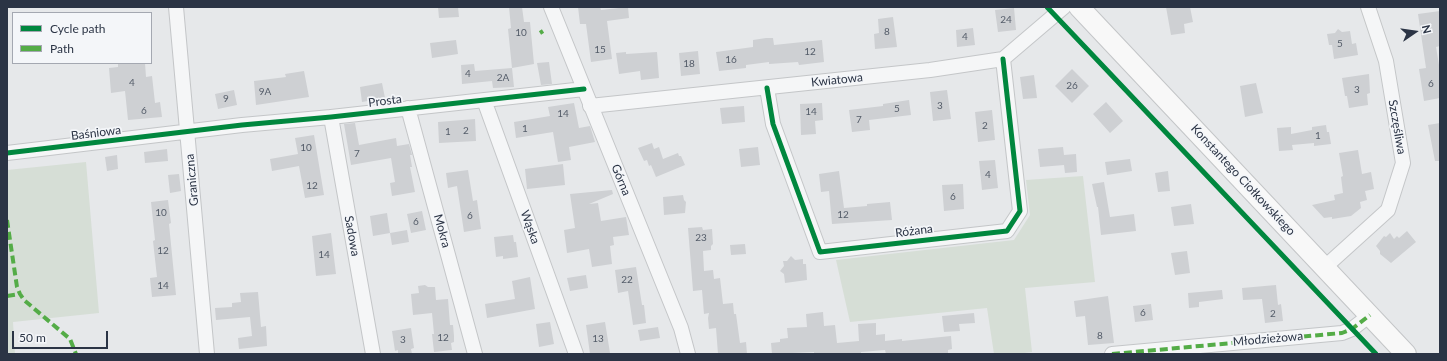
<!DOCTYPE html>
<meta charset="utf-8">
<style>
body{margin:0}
#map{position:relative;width:1447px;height:361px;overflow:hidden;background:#e6e8ea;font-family:Lato,sans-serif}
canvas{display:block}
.frame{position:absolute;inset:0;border:8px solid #2b3445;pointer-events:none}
.legend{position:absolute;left:12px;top:12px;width:140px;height:52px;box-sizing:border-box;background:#f4f6f9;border:1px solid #a4a8b1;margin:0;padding:5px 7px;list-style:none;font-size:12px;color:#2b3445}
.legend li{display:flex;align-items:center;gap:8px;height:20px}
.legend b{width:20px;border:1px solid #a4a8b1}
.north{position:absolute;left:1395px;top:12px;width:40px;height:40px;-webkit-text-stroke:3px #f4f6f9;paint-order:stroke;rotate:77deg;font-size:11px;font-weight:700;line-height:16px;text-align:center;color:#2b3445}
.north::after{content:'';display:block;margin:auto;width:14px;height:18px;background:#2b3445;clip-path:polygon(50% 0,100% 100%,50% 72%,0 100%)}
.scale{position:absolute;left:12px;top:331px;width:96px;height:18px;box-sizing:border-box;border:2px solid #2b3445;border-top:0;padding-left:5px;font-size:12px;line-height:14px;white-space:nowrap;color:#2b3445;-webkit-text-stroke:3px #f4f6f9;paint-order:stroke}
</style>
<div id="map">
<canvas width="1447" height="361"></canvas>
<div class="frame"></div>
<ul class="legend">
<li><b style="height:5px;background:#00873e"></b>Cycle path</li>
<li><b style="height:5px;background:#54ac47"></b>Path</li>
</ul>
<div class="north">N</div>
<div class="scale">50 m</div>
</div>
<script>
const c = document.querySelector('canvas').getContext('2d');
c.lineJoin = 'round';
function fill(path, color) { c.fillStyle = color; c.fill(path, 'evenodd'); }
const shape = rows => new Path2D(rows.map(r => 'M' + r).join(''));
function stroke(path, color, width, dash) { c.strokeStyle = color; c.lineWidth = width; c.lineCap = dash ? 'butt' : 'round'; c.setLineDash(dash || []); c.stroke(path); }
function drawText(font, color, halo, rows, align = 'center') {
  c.font = font + ' Lato,sans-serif'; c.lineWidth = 3.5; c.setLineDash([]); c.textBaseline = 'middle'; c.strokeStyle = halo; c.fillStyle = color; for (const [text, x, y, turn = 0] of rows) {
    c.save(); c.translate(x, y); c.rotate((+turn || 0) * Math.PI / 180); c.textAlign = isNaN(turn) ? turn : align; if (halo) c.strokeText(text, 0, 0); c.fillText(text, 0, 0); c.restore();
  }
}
fill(shape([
 [86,162,99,313,13,322,15,354,7,354,7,170],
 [1083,176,1095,282,1025,288,1032,352,1017,354,994,354,987,308,850,322,836,260,1014,240,1030,215,1026,180]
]), '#d6ded6');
fill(shape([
 [438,7,458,7,459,17,439,18],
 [509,7,522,7,524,22,530,22,534,64,512,68,508,29,511,28],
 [578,7,600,7,601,10,628,7,629,18,607,21,612,59,591,62,586,24,580,24],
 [1166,7,1190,7,1193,22,1184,24,1185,33,1171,35],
 [1014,8,1016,30,998,32,995,10],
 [1440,11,1440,46,1436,47,1440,71,1440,98,1424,101,1419,69,1426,68,1418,14],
 [893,17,897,47,875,49,874,34,879,33,878,19],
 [973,28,975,45,957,47,956,30],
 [1338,29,1342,32,1350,31,1352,44,1356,43,1358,55,1334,59,1332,45,1329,45,1327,34,1335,33],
 [766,38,773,38,774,45,822,40,824,62,799,65,798,62,769,64,769,62,746,65,746,68,719,71,716,52,753,47,753,40],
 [456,40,458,54,432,58,430,43],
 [698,51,700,74,681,76,679,53],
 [626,52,626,54,657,52,659,78,641,80,640,71,619,74,616,53],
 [549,62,552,84,541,85,537,63],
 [118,63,145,63,146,77,152,76,155,103,160,102,162,117,128,120,125,91,111,93,109,68,118,67],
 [474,64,475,71,512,68,514,87,493,88,492,81,462,84,461,65],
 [1072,69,1089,86,1072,103,1055,86],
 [304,71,309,97,256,105,254,81,286,77,285,74],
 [1369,74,1370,93,1367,94,1368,105,1349,108,1347,96,1345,96,1342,78],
 [1034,75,1037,98,1023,99,1020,77],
 [382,83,385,98,362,102,360,87],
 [1256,83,1263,113,1245,117,1240,86],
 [234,90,237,105,218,109,215,94],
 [947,90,951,119,933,121,930,92],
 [909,100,911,115,869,120,870,130,852,132,849,110,883,106,883,104],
 [1106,102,1123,121,1110,133,1093,114],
 [574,103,579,128,590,126,595,142,569,147,571,160,558,162,553,132,516,138,514,122,550,116,548,107],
 [822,103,823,120,815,121,816,134,801,135,800,104],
 [744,106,745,122,722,124,720,108],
 [992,110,995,140,978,142,975,112],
 [475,119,476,141,439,143,438,122],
 [355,123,359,145,396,138,397,146,409,144,412,155,410,155,412,167,410,167,415,192,392,196,390,183,395,182,391,158,351,165,344,124],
 [1440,123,1440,161,1435,161,1428,125],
 [1326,125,1327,132,1329,132,1331,144,1314,146,1314,143,1292,145,1293,150,1279,151,1277,128,1291,127,1291,134,1312,130,1312,127],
 [314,135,324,195,305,198,299,166,272,171,270,159,298,154,295,138],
 [652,143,654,149,659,147,663,159,678,153,679,156,681,156,685,165,656,177,651,165,649,166,647,160,644,161,638,148],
 [758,147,760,165,741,167,739,149],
 [1063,147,1064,155,1076,154,1077,172,1065,173,1064,165,1040,167,1038,149],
 [167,149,168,161,145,163,144,152],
 [1358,150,1362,174,1371,172,1374,189,1365,191,1367,200,1360,202,1361,208,1351,216,1332,219,1332,217,1324,218,1312,205,1335,200,1334,195,1343,193,1341,177,1343,176,1339,153],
 [117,155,118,169,107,171,105,157],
 [1130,159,1132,171,1107,175,1105,162],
 [995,160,998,188,982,190,979,161],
 [563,164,565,185,527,189,525,169],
 [468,170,473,201,477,200,481,229,464,232,457,186,448,188,446,173],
 [839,171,844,208,867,206,867,204,890,202,892,220,832,224,829,191,821,192,819,174],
 [1168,171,1170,191,1158,192,1155,173],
 [179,174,181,191,170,193,168,175],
 [1104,182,1110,217,1134,214,1136,231,1101,235,1098,207,1097,207,1092,184],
 [963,184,964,209,944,211,942,185],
 [612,190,613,194,589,204,598,203,601,221,626,217,629,235,613,237,614,245,610,246,612,264,592,267,589,249,567,253,564,230,575,228,570,194],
 [683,195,684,200,686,202,685,213,664,215,663,197],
 [168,200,171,223,169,224,176,295,152,297,150,278,157,277,153,241,155,240,151,202],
 [1191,204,1194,224,1174,226,1171,207],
 [422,211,426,230,411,233,407,214],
 [387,213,390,233,373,236,370,216],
 [702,227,703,230,712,229,713,244,711,246,711,250,703,251,704,271,713,270,714,279,720,278,723,304,733,303,734,314,736,314,740,343,746,342,747,354,718,354,716,328,709,329,708,318,709,313,704,314,702,290,693,291,688,228],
 [407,230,409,242,392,245,390,233],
 [1407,231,1416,242,1391,263,1380,254,1380,251,1376,246,1384,236,1386,237,1390,233,1394,239,1397,236,1399,238],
 [331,233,336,274,316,276,312,236],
 [513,235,514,242,516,242,518,257,503,259,503,256,496,257,494,237],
 [745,244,746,254,731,255,730,245],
 [1187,251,1190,273,1175,275,1171,253],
 [791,256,795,260,803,259,803,264,806,264,807,280,785,283,784,274,780,271,784,266,783,261,787,261],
 [636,267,642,305,644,305,646,323,633,325,628,291,618,293,615,270],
 [586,275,588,288,570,291,567,278],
 [530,277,535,309,487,318,485,304,515,299,512,281],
 [425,285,428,287,435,287,436,300,448,299,450,325,453,325,454,336,454,342,451,343,452,350,434,352,432,334,434,334,432,313,413,315,411,294,419,293,418,286],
 [1276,285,1278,305,1281,304,1283,321,1265,323,1262,299,1243,300,1242,288],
 [1222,290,1223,299,1199,302,1199,307,1189,308,1188,293],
 [258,292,261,327,266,326,267,346,239,349,238,338,252,336,250,317,216,320,215,308,232,307,232,303,241,302,240,293],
 [1108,296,1114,343,1088,345,1085,316,1076,317,1074,301],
 [1151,304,1153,320,1135,322,1133,306],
 [823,312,824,326,835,325,837,343,859,341,858,324,876,323,876,335,885,334,885,341,902,339,902,341,951,336,952,349,948,350,948,353,939,354,927,354,927,353,886,354,885,350,861,352,861,354,814,354,814,352,772,354,771,343,780,342,780,339,788,338,787,328,807,327,806,314],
 [974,313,975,323,959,324,960,331,944,332,942,316],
 [550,322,554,344,539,347,536,324],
 [605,322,610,353,590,354,586,325],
 [658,327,660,338,640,341,638,330],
 [411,328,414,348,411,349,412,354,398,354,398,350,395,351,392,331]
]), '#ced0d3');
const street = shape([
 [176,7,207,354],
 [551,7,681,328,688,354],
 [767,88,773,124,820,252,1007,231,1020,211,1003,59],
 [484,100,576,354],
 [590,106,930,70,1003,59,1064,7],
 [408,108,475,354],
 [331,117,373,354],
 [7,153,242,125,331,117,584,89],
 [1325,267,1388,210,1403,163,1386,61,1368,7],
 [1112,354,1342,333,1352,329,1370,315]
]);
const secondary = shape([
 [1079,7,1406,354]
]);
stroke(street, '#c4c6c8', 16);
stroke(secondary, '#c4c6c8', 22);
stroke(street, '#f5f6f7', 14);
stroke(secondary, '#f8f8f8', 20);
stroke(shape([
 [540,33,543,31],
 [7,220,17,287,20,294,24,300,70,339,76,354],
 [7,296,20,294],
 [1112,354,1342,333,1352,329,1370,315]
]), '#54ac47', 4, [8, 4]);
stroke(shape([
 [1047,7,1376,354],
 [767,88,773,124,820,252,1007,231,1020,211,1003,59],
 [7,153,242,125,331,117,584,89]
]), '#00873e', 5);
drawText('10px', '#545c69', null, [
 ["24",1006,20],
 ["8",887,32],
 ["10",521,33],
 ["4",965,37],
 ["5",1340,44],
 ["15",600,50],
 ["12",810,52],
 ["16",731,60],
 ["18",689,64],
 ["4",468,74],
 ["2A",503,78],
 ["4",132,83],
 ["6",1431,84],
 ["26",1072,86],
 ["3",1357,90],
 ["9A",265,92],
 ["9",226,99],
 ["3",940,106],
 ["5",897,109],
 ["6",144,111],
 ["14",811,112],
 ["14",563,114],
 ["7",859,120],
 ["2",985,126],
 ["1",525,129],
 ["2",466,131],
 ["1",448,132],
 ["1",1318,136],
 ["10",306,148],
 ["7",357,154],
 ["4",988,175],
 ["12",312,186],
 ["6",953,197],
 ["10",161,213],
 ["12",843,215],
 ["6",470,216],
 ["6",416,222],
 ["23",701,238],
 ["12",163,251],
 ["14",324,255],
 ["22",627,280],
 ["14",163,286],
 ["6",1143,313],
 ["2",1273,314],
 ["8",1100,336],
 ["12",443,338],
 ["13",598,339],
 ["3",403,340]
]);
drawText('12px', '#2b3445', '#f4f6f9', [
 ["Kwiatowa",837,80,-6],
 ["Prosta",385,101,-7],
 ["Szczęśliwa",1397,127,80],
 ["Baśniowa",96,133,-7],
 ["Graniczna",192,180,-95],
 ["Górna",621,180,68],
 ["Konstantego Ciołkowskiego",1243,180,47],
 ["Wąska",530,227,70],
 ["Mokra",442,231,75],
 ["Różana",914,231,-7],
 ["Sadowa",352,236,80],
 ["Młodzieżowa",1268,339,-5]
]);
</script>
